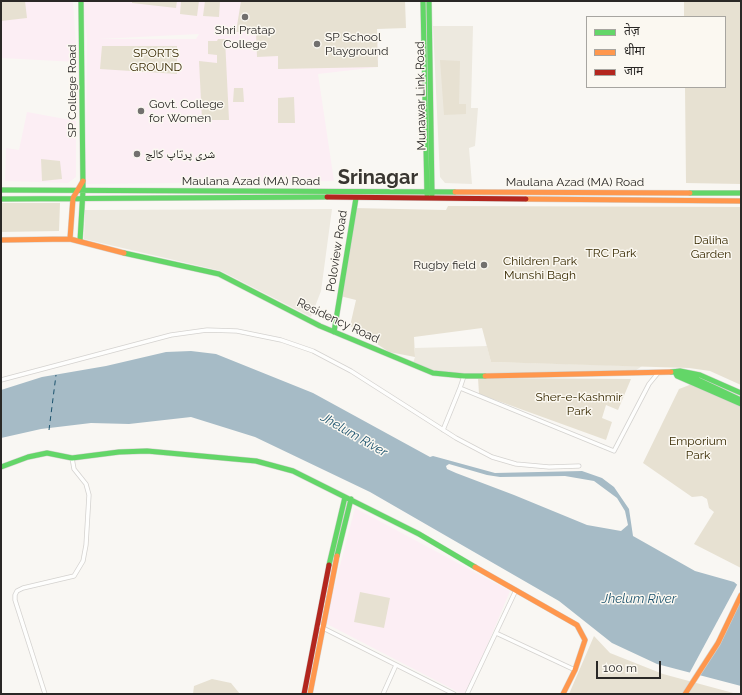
<!DOCTYPE html>
<meta charset="utf-8">
<style>
body{margin:0}
#map{position:relative;width:742px;height:695px;overflow:hidden;background:#f9f7f3;font-family:Raleway,"Noto Sans Devanagari",sans-serif}
canvas{display:block}
.frame{position:absolute;inset:0;border:2px solid #2a2826;pointer-events:none}
.legend{position:absolute;left:586px;top:16px;width:140px;height:72px;box-sizing:border-box;background:#fbf8f1;border:1px solid #a7a5a0;margin:0;padding:5px 7px;list-style:none;font-size:12px;color:#2a2826}
.legend li{display:flex;align-items:center;gap:8px;height:20px}
.legend b{width:20px;border:1px solid #a7a5a0}
.scale{position:absolute;left:596px;top:661px;width:65px;height:18px;box-sizing:border-box;border:2px solid #2a2826;border-top:0;padding-left:5px;font-size:12px;line-height:14px;white-space:nowrap;color:#2a2826;-webkit-text-stroke:3px #fbf8f1;paint-order:stroke}
</style>
<div id="map">
<canvas width="742" height="695"></canvas>
<div class="frame"></div>
<ul class="legend">
<li><b style="height:5px;background:#63d668"></b>तेज़</li>
<li><b style="height:5px;background:#ff974d"></b>धीमा</li>
<li><b style="height:5px;background:#b3261e"></b>जाम</li>
</ul>
<div class="scale">100 m</div>
</div>
<script>
const c = document.querySelector('canvas').getContext('2d');
c.lineJoin = 'round';
function fill(path, color) { c.fillStyle = color; c.fill(path, 'evenodd'); }
const shape = rows => new Path2D(rows.map(r => 'M' + r).join(''));
function stroke(path, color, width, dash) { c.strokeStyle = color; c.lineWidth = width; c.lineCap = dash ? 'butt' : 'round'; c.setLineDash(dash || []); c.stroke(path); }
function drawText(font, color, halo, rows, align = 'center') {
  c.font = font + ' Raleway,"Noto Naskh Arabic",sans-serif'; c.lineWidth = 3; c.setLineDash([]); c.textBaseline = 'middle'; c.strokeStyle = halo; c.fillStyle = color; for (const [text, x, y, turn = 0] of rows) {
    c.save(); c.translate(x, y); c.rotate((+turn || 0) * Math.PI / 180); c.textAlign = isNaN(turn) ? turn : align; if (halo) c.strokeText(text, 0, 0); c.fillText(text, 0, 0); c.restore();
  }
}
fill(shape([
 [433,26,473,26,471,108,478,108,475,146,469,148,472,184,445,183,440,177],
 [332,209,321,291,311,317,221,271,84,239,85,210],
 [487,346,491,362,642,366,635,371,465,374,435,371,413,363,415,357,415,348]
]), '#ede9df');
fill(shape([
 [1,1,73,1,77,62,1,58],
 [83,1,405,1,377,29,378,67,318,74,334,181,86,184,87,39],
 [199,34,196,39,99,39],
 [27,112,76,121,76,177,68,183,5,181,6,148,19,150],
 [355,508,510,591,467,694,462,694,325,623]
]), '#fceef4');
fill(shape([
 [1,1,25,1,27,18,1,21],
 [132,1,177,1,176,8,132,3],
 [181,1,199,1,197,16,180,14],
 [205,1,220,1,219,17,203,16],
 [241,1,405,1,406,28,377,29,378,67,278,69,278,56,257,57,256,32,236,32],
 [684,1,741,1,741,184,686,183,685,87,725,87,725,17,684,17],
 [218,39,225,39,229,120,202,120,199,61,217,63,217,55,208,54,208,41,217,41],
 [102,46,177,46,177,74,100,69],
 [440,60,460,61,459,104,466,104,466,114,444,115],
 [234,88,243,88,244,102,233,102],
 [294,97,295,123,278,123,278,98],
 [41,159,60,161,62,179,42,181],
 [1,203,60,203,59,231,1,232],
 [448,206,741,207,741,385,710,371,689,368,491,362,482,328,414,337,415,357,389,352,350,326,356,300,340,296,353,208,446,210],
 [478,378,631,379,618,410,606,405,602,418,612,422,606,440,479,394],
 [692,384,741,406,741,568,694,544,714,512,709,508,707,499,702,496,692,497,643,463,679,389],
 [360,592,390,598,384,628,354,622],
 [594,636,610,653,663,674,737,694,569,694],
 [212,679,231,683,240,694,193,694,194,686]
]), '#e7e1d2');
fill(shape([
 [191,351,216,354,313,393,430,457,433,456,495,473,582,471,602,478,614,487,629,509,633,536,695,571,734,582,741,588,741,686,657,664,612,643,559,601,370,492,255,437,191,417,129,424,91,423,41,429,1,438,1,390,42,377,106,366,166,352],
 [449,464,487,475,500,477,565,476,594,481,617,498,625,511,628,525,621,531,587,525,514,495,456,473,447,469,446,466]
]), '#a6bbc6');
fill(shape([
 [738,583,741,585,741,597,698,677,689,674]
]), '#f9f7f3');
stroke(shape([
 [49,430,56,375]
]), '#1b526d', 1, [5, 4]);
const street = shape([
 [464,376,460,388,614,451,649,384,658,373],
 [1,380,171,335,207,330,237,331,281,340,313,351,351,371,456,438,492,457,516,464,549,467,579,466],
 [443,430,460,388],
 [317,625,454,694],
 [496,633,575,670],
 [45,694,15,600,15,595,17,591,23,588,74,576,83,561,86,545,89,495,86,484,74,469,72,458],
 [383,694,396,665],
 [467,694,516,590]
]);
const fast = shape([
 [423,1,427,195],
 [429,1,432,195],
 [1,190,455,192],
 [690,193,741,193],
 [1,199,327,197],
 [80,241,83,190,81,1],
 [124,253,219,274,320,326,433,373,464,376,485,376],
 [334,332,356,198],
 [671,372,680,371,700,375,741,393],
 [675,372,677,376,741,404],
 [676,373,694,378,741,400],
 [1,467,28,457,47,453,72,458,119,452,147,451,256,461,293,471,419,534,475,567],
 [337,556,351,499],
 [329,565,345,497]
]);
const slow = shape([
 [455,192,690,193],
 [526,199,741,201],
 [70,239,73,198,83,181],
 [1,240,70,239,124,253],
 [485,376,671,372],
 [475,567,577,625,585,640,575,670,563,694],
 [310,694,337,556],
 [685,694,718,643,741,595]
]);
const jam = shape([
 [327,197,526,199],
 [304,694,329,565]
]);
stroke(street, '#d4d2cf', 5);
stroke(fast, '#d4d2cf', 6);
stroke(slow, '#d4d2cf', 6);
stroke(jam, '#d4d2cf', 6);
stroke(street, '#fefefd', 3.5);
stroke(fast, '#63d668', 5);
stroke(slow, '#ff974d', 5);
stroke(jam, '#b3261e', 5);
for (const [x, y, r, color] of [
 [245,17,4,"#72706e"],
 [317,44,4,"#72706e"],
 [141,111,4,"#72706e"],
 [137,154,4,"#72706e"],
 [484,265,4,"#72706e"]
]) { const dot = new Path2D(); dot.arc(x, y, r, 0, 2 * Math.PI); c.fillStyle = color; c.fill(dot); stroke(dot, '#fbf8f1', 1.5); }
drawText('12px', '#2a2826', '#fbf8f1', [
 ["Shri Pratap",245,30,"center"],
 ["College",245,44,"center"],
 ["SP School",325,37],
 ["Playground",325,51],
 ["Govt. College",149,104],
 ["for Women",149,118],
 ["شری پرتاپ کالج",145,154],
 ["Rugby field",476,265,"right"]
], 'left');
drawText('12px', '#372901', '#fbf8f1', [
 ["SPORTS",156,53],
 ["GROUND",156,67],
 ["Daliha",711,240],
 ["Garden",711,254],
 ["TRC Park",611,253],
 ["Children Park",540,261],
 ["Munshi Bagh",540,275],
 ["Sher-e-Kashmir",579,397],
 ["Park",579,411],
 ["Emporium",698,441],
 ["Park",698,455]
]);
drawText('12px', '#2a2826', '#fbf8f1', [
 ["SP College Road",72,91,-90],
 ["Munawar Link Road",421,96,-91],
 ["Maulana Azad (MA) Road",251,181],
 ["Maulana Azad (MA) Road",575,182],
 ["Poloview Road",337,251,-81],
 ["Residency Road",338,321,25]
]);
drawText('italic 13px', '#1b526d', '#fbf8f1', [
 ["Jhelum River",354,435,30],
 ["Jhelum River",639,599]
]);
drawText('bold 20px', '#393631', '#fbf8f1', [
 ["Srinagar",378,178]
]);
</script>
